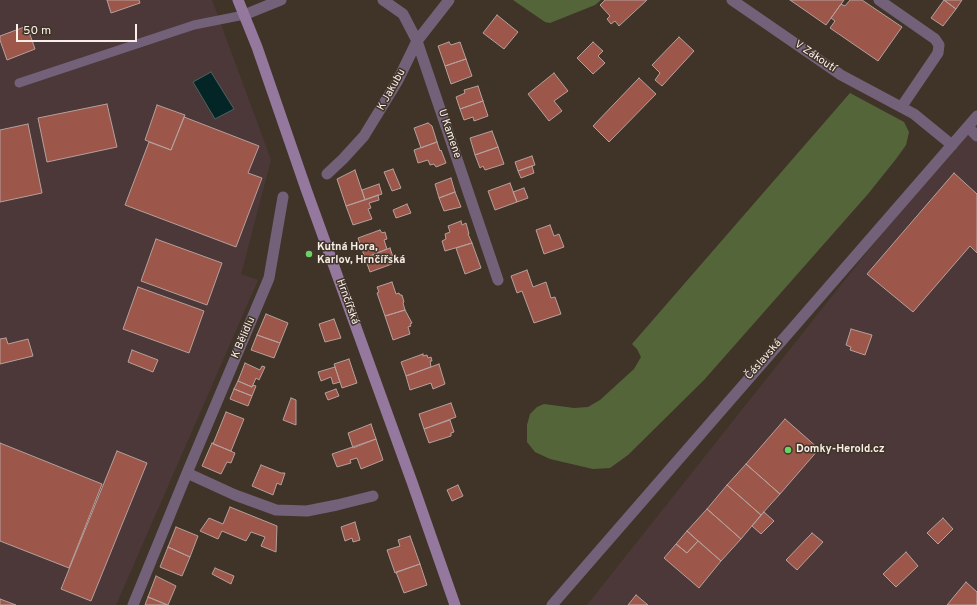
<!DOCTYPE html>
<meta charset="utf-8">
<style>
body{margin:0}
#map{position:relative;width:977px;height:605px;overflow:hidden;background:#403429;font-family:Overpass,sans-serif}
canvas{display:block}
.scale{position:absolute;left:16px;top:24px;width:121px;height:18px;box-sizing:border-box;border:2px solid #f7efe8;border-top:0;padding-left:5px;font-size:12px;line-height:14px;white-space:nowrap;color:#f7efe8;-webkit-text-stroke:3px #403429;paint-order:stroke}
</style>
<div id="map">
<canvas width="977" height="605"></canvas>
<div class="scale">50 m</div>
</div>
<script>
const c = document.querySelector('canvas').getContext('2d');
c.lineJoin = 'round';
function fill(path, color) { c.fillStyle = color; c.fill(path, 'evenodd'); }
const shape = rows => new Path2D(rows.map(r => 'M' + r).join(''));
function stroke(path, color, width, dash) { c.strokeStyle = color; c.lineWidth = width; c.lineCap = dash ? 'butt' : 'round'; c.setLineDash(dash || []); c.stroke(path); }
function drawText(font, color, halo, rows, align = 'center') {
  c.font = font + ' Overpass,sans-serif'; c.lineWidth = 3; c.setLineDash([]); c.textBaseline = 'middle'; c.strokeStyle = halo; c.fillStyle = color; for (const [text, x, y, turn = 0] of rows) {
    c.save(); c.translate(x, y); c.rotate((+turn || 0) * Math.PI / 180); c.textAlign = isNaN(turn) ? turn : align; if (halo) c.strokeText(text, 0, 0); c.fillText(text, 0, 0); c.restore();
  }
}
fill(shape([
 [0,0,212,0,271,160,241,274,258,280,116,605,0,605],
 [977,116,977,605,587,605,952,145]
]), '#4d3839');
fill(shape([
 [513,0,601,0,595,5,550,23,545,22],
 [850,93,904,122,909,132,906,145,896,159,868,194,704,380,628,455,610,468,593,469,550,459,535,452,527,442,527,425,530,414,537,407,544,404,574,408,588,407,600,400,634,369,641,357,637,349,632,344]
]), '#55653a');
const water = shape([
 [211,72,234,109,215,119,193,82,211,72]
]);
fill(water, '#042526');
stroke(water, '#4d6260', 1);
const building = shape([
 [107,0,139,0,140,3,111,13,107,0],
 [605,0,647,0,619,26,615,21,611,24,607,19,610,16,600,5,605,0],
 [790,0,844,0,826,25,790,0],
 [850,0,862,0,902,27,878,61,830,28,835,21,831,18,841,4,845,6,850,0],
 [944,0,956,9,943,26,931,18,944,0],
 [944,0,962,0,956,9,944,0],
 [497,15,518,32,504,49,483,33,497,15],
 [27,26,35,49,7,60,0,40,0,36,27,26],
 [679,37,694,51,662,86,655,80,660,73,652,65,679,37],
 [449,42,451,45,460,42,466,59,445,66,438,46,449,42],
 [593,42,603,51,598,56,605,63,593,74,577,58,593,42],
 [466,59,472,76,451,84,445,66,466,59],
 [554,73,568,91,554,101,562,111,549,121,528,94,554,73],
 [639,78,656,94,609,142,593,126,639,78],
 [478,86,483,101,460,109,456,97,465,93,464,90,478,86],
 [483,101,488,116,474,121,473,117,464,120,460,109,483,101],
 [107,104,117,147,47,162,38,118,107,104],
 [157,105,185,115,171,150,145,140,157,105],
 [184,117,259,146,248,173,262,178,236,247,125,205,149,142,171,150,184,117],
 [428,123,432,126,437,142,421,148,414,128,428,123],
 [28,124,42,193,0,202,0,130,28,124],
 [492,131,498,147,475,155,470,138,492,131],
 [437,142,440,151,441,150,446,163,436,167,434,164,430,165,428,160,418,163,414,150,437,142],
 [498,147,504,164,485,170,483,166,480,168,475,155,498,147],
 [532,156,535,165,518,171,515,162,532,156],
 [532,166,534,173,521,178,518,171,532,166],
 [393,169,401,188,392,191,384,172,393,169],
 [355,170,365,200,346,206,337,179,355,170],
 [954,173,977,194,977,253,970,246,913,312,867,274,954,173],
 [451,178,455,192,439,198,435,184,451,178],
 [510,183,517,202,495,210,488,191,510,183],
 [379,184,382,194,365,200,362,190,379,184],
 [524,188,528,198,517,202,513,192,524,188],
 [455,192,461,207,444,211,439,198,455,192],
 [378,195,379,200,369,203,371,208,368,209,372,219,353,225,346,206,378,195],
 [407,204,411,213,396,218,393,210,407,204],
 [461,221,462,225,466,223,469,234,468,234,472,243,445,251,442,241,446,239,445,234,450,232,448,226,461,221],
 [550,225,554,236,559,234,564,247,544,254,536,230,550,225],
 [380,230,382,233,385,232,387,239,384,240,387,249,365,258,358,238,380,230],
 [156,239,222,263,207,305,141,281,156,239],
 [472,243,481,268,465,274,456,248,472,243],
 [390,248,393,257,390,259,392,264,370,272,365,258,390,248],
 [527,270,533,287,546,282,551,298,555,297,561,314,534,323,522,291,517,293,511,276,527,270],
 [392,282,396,294,399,293,400,295,402,295,404,302,403,303,405,310,385,316,377,293,379,292,377,287,392,282],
 [138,287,204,311,189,353,123,329,138,287],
 [405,310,412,323,410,324,411,326,408,327,410,334,393,340,385,316,405,310],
 [266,314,288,323,280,343,257,335,266,314],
 [334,319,341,338,325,342,319,324,334,319],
 [851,329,872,335,865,355,850,350,851,347,846,345,851,329],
 [257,335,280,343,274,358,251,350,257,335],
 [6,338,8,344,28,339,33,356,0,364,0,339,6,338],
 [132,350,158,360,153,372,128,362,132,350],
 [423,354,423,356,427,355,428,358,431,357,432,361,430,361,431,367,406,376,401,362,423,354],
 [349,359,357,383,342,388,334,364,349,359],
 [245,363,260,370,262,366,265,367,259,380,256,378,252,387,238,381,245,363],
 [439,364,445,384,433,389,431,383,410,390,406,376,439,364],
 [335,367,340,382,333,384,331,377,321,381,318,372,335,367],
 [238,381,252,387,253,385,256,386,252,396,234,389,238,381],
 [234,389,252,396,248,406,230,399,234,389],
 [336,389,339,396,328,400,325,393,336,389],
 [291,398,296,400,296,425,283,420,291,398],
 [451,403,456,417,424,429,419,414,451,403],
 [226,412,244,419,231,451,213,444,226,412],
 [785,419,819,449,780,494,746,464,785,419],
 [450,420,454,432,451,433,451,436,429,443,424,429,450,420],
 [371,424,376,439,353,448,348,433,371,424],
 [376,439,383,460,361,469,357,458,350,460,351,463,337,467,332,454,376,439],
 [0,443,102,484,69,568,0,541,0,443],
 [212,443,235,453,231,463,227,462,221,474,202,466,212,443],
 [117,451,147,463,91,601,61,589,117,451],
 [746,464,780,494,761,515,727,485,746,464],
 [261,465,281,473,285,473,281,485,277,483,273,495,252,486,261,465],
 [458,485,463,496,452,501,447,490,458,485],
 [727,485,761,515,741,539,707,509,727,485],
 [230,507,277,526,276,552,261,546,265,537,251,532,246,541,222,531,218,539,200,531,209,518,223,524,230,507],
 [707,509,741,539,721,561,687,531,707,509],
 [764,512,774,521,761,534,752,526,764,512],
 [943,518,953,529,938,544,927,533,943,518],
 [355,522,360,540,353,542,352,538,345,541,341,527,355,522],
 [176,527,198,536,190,557,168,547,176,527],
 [687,531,698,541,687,553,676,544,687,531],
 [812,533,823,542,797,570,786,560,812,533],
 [410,536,420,564,395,573,387,550,400,546,398,540,410,536],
 [698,541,721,561,699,588,664,558,676,544,687,553,698,541],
 [168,547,190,557,182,576,160,567,168,547],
 [906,552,918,566,896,587,883,574,906,552],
 [420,564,427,585,404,593,396,572,420,564],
 [215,568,234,576,231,584,212,574,215,568],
 [156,576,176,586,168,605,148,597,156,576],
 [966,582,977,592,977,605,947,605,966,582],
 [636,595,648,605,628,605,636,595],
 [148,597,167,605,145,605,148,597],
 [0,599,16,605,0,605,0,599]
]);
fill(building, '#9c574a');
stroke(building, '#b5a09c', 1);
stroke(shape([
 [19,83,194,25,244,15]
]), '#736179', 9);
stroke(shape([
 [383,0,403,14,417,41,498,280],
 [732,0,841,75,914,114,952,145],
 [879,0,935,39,939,45,938,53,902,106],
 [244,15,281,0],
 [968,127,977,136],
 [327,174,343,159,364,136,397,82,417,41,449,0],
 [187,473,235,495,276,510,307,511,337,505,373,496],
 [133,605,187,473,269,278,283,197]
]), '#736179', 11);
stroke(shape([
 [552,605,977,116]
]), '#736179', 11);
stroke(shape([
 [238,0,257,47,306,189,412,482,455,605]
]), '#95789d', 11);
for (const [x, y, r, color] of [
 [309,254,4,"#69d364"],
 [788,450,4,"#69d364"]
]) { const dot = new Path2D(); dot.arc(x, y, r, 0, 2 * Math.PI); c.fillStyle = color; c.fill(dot); stroke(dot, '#403429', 1.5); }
drawText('11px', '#f7efe8', '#403429', [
 ["V Zákoutí",815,57,34],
 ["K Jakubu",392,90,-61],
 ["U Kamene",449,134,71],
 ["Hrnčířská",347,302,70],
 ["K Bělidlu",244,338,-67],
 ["Čáslavská",764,360,-49]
]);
drawText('bold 11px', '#f7efe8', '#403429', [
 ["Kutná Hora,",317,248],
 ["Karlov, Hrnčířská",317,261],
 ["Domky-Herold.cz",796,450]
], 'left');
</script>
